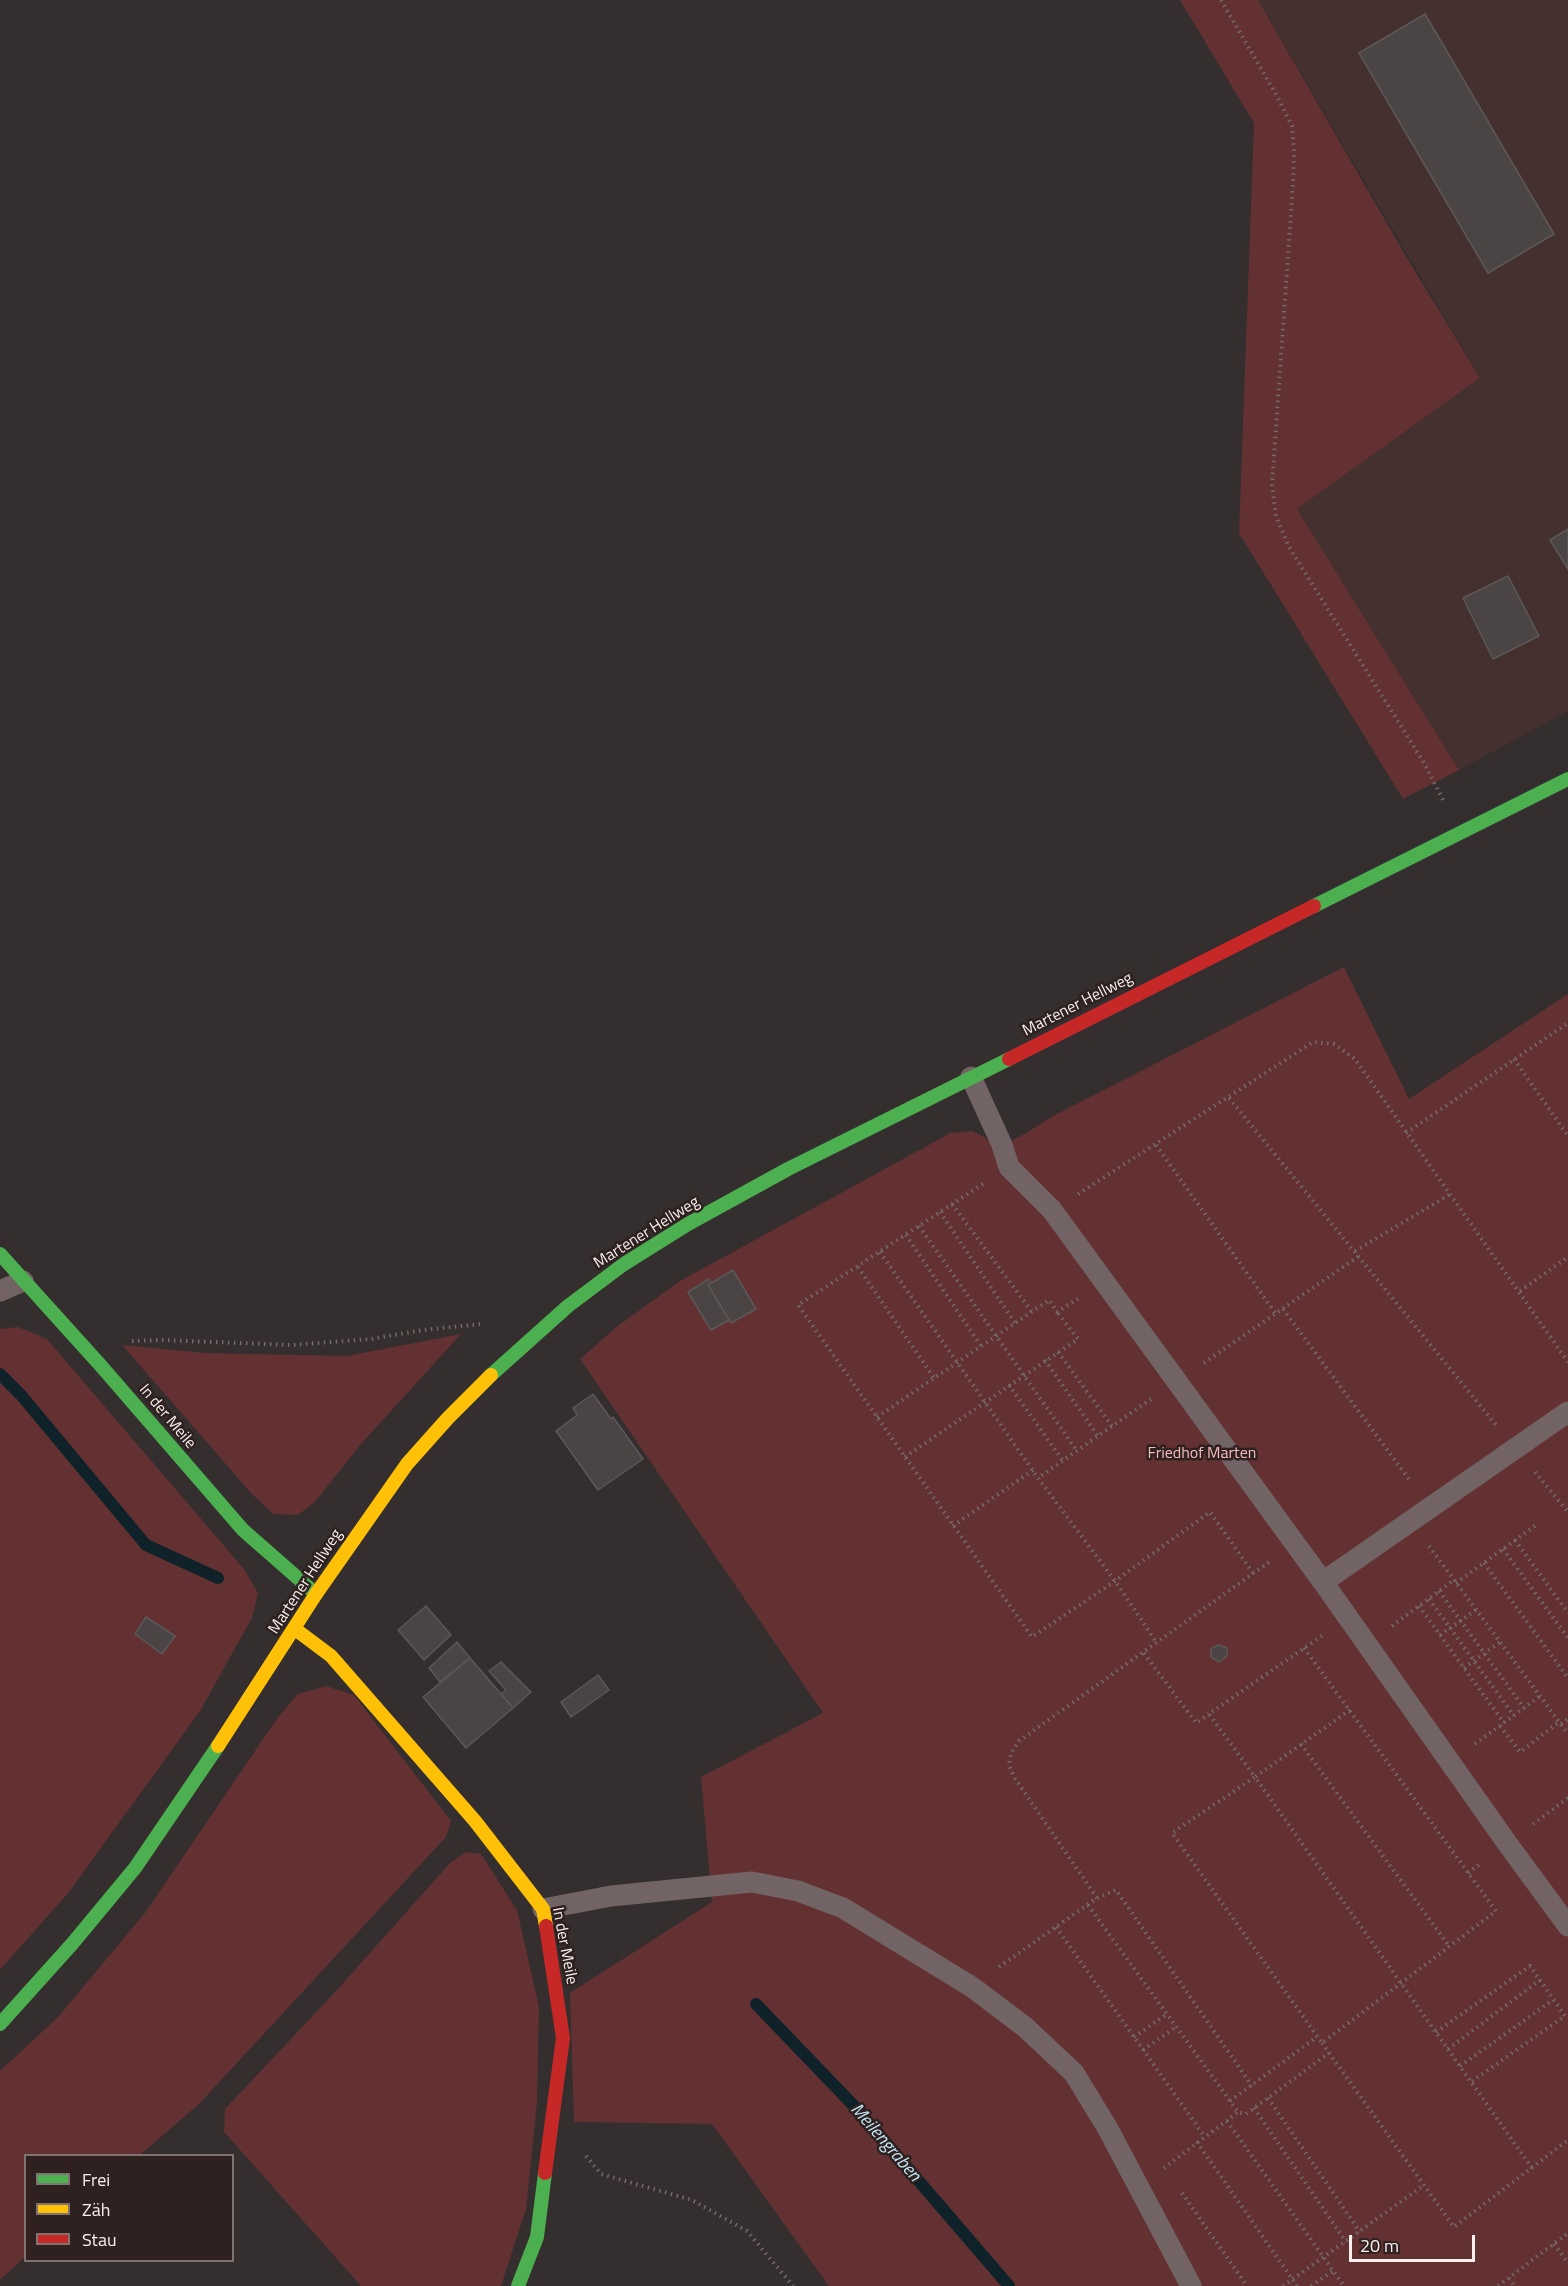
<!DOCTYPE html>
<meta charset="utf-8">
<style>
body{margin:0}
#map{position:relative;width:1568px;height:2286px;overflow:hidden;background:#342e2e;font-family:"Titillium Web",sans-serif}
canvas{display:block}
.legend{position:absolute;left:24px;top:2154px;width:210px;height:108px;box-sizing:border-box;background:#2e2120;border:2px solid #7f7372;margin:0;padding:8px 10px;list-style:none;font-size:18px;color:#f8efee}
.legend li{display:flex;align-items:center;gap:12px;height:30px}
.legend b{width:30px;border:2px solid #7f7372}
.scale{position:absolute;left:1349px;top:2235px;width:126px;height:27px;box-sizing:border-box;border:3px solid #f8efee;border-top:0;padding-left:8px;font-size:18px;line-height:21px;white-space:nowrap;color:#f8efee;-webkit-text-stroke:4px #2e2120;paint-order:stroke}
</style>
<div id="map">
<canvas width="1568" height="2286"></canvas>
<ul class="legend">
<li><b style="height:8px;background:#4caf50"></b>Frei</li>
<li><b style="height:8px;background:#ffc107"></b>Zäh</li>
<li><b style="height:8px;background:#c62828"></b>Stau</li>
</ul>
<div class="scale">20 m</div>
</div>
<script>
const c = document.querySelector('canvas').getContext('2d');
c.lineJoin = 'round';
function fill(path, color) { c.fillStyle = color; c.fill(path, 'evenodd'); }
const shape = rows => new Path2D(rows.map(r => 'M' + r).join(''));
function stroke(path, color, width, dash) { c.strokeStyle = color; c.lineWidth = width; c.lineCap = dash ? 'butt' : 'round'; c.setLineDash(dash || []); c.stroke(path); }
function drawText(font, color, halo, rows, align = 'center') {
  c.font = font + ' "Titillium Web",sans-serif'; c.lineWidth = 5; c.setLineDash([]); c.textBaseline = 'middle'; c.strokeStyle = halo; c.fillStyle = color; for (const [text, x, y, turn = 0] of rows) {
    c.save(); c.translate(x, y); c.rotate((+turn || 0) * Math.PI / 180); c.textAlign = isNaN(turn) ? turn : align; if (halo) c.strokeText(text, 0, 0); c.fillText(text, 0, 0); c.restore();
  }
}
fill(shape([
 [1258,0,1568,0,1568,711,1459,770,1297,509,1480,378]
]), '#43302f');
fill(shape([
 [1180,0,1258,0,1404,253,1480,378,1297,509,1459,770,1403,799,1239,533,1254,123],
 [1344,967,1409,1099,1568,994,1568,2286,829,2286,712,2124,574,2122,570,1993,712,1902,701,1777,823,1713,580,1359,619,1325,680,1281,936,1141,950,1133,972,1131,985,1137,995,1149,1026,1133,1051,1117],
 [18,1327,47,1339,244,1569,258,1593,252,1618,200,1711,69,1892,0,1970,0,1329],
 [461,1334,361,1444,315,1502,298,1515,273,1514,252,1494,122,1345,205,1353,347,1356],
 [326,1686,354,1695,451,1821,446,1837,199,2104,140,2155,26,2156,25,2257,0,2280,0,2071,58,2017,145,1913,278,1717,298,1694],
 [466,1852,481,1854,517,1910,539,2007,537,2103,526,2209,501,2286,361,2286,224,2132,225,2109,336,1991,450,1863]
]), '#633132');
stroke(shape([
 [0,1374,21,1395,146,1545,218,1578],
 [756,2004,856,2108,1009,2286]
]), '#0f222a', 12);
const building = shape([
 [1425,14,1554,234,1488,273,1359,53,1425,14],
 [1568,529,1568,569,1550,540,1568,529],
 [1508,576,1539,636,1493,659,1463,598,1508,576],
 [733,1270,756,1309,731,1323,708,1285,733,1270],
 [709,1279,711,1283,708,1285,729,1320,711,1330,688,1292,709,1279],
 [593,1394,611,1419,613,1417,643,1459,598,1490,556,1431,577,1415,573,1408,593,1394],
 [426,1606,451,1635,424,1660,398,1630,426,1606],
 [146,1617,175,1636,162,1654,135,1634,146,1617],
 [457,1642,470,1658,440,1682,429,1668,457,1642],
 [1218,1645,1227,1648,1227,1656,1219,1662,1211,1657,1211,1649,1218,1645],
 [470,1658,513,1708,466,1748,423,1697,470,1658],
 [501,1662,531,1692,513,1708,501,1694,506,1690,489,1671,501,1662],
 [598,1675,609,1690,571,1717,561,1702,598,1675]
]);
fill(building, '#4a4544');
stroke(building, '#5d5858', 1.5);
stroke(shape([
 [1221,0,1277,96,1292,126,1294,152,1293,184,1272,485,1276,516,1289,547,1424,763,1443,800],
 [1514,1059,1568,1136],
 [1229,1098,1496,1425],
 [1406,1133,1568,1023],
 [1156,1145,1276,1314],
 [983,1184,798,1305,1032,1637,1115,1581,1210,1512,1253,1573],
 [1078,1194,1313,1042,1334,1044,1355,1059,1568,1362],
 [952,1204,1032,1312],
 [940,1212,1015,1323],
 [919,1226,1077,1451],
 [906,1235,981,1346],
 [1355,1251,1449,1195],
 [880,1252,1038,1478],
 [858,1267,934,1378],
 [1520,1291,1568,1257],
 [1283,1309,1411,1482],
 [132,1341,162,1340,291,1345,371,1339,423,1330,482,1324],
 [1058,1352,1112,1426],
 [1045,1360,1098,1436],
 [1204,1363,1359,1256],
 [1009,1385,1063,1461],
 [1151,1399,1038,1478,1115,1581,1157,1643],
 [877,1417,1049,1300,1057,1312,1078,1299],
 [905,1457,1078,1339,1057,1312],
 [1535,1472,1568,1512],
 [953,1526,1033,1470],
 [1515,1540,1568,1613],
 [1429,1546,1568,1734],
 [1503,1549,1568,1638],
 [1484,1563,1568,1678],
 [1456,1583,1536,1525],
 [1439,1591,1524,1708],
 [1429,1599,1514,1716],
 [1419,1606,1504,1723],
 [1392,1626,1454,1580],
 [1440,1635,1476,1610],
 [1304,1648,1496,1911,1322,2043,1172,1833,1255,1777,1209,1714,1323,1635],
 [1144,1653,1196,1723,1209,1714],
 [1464,1668,1500,1642],
 [1350,1710,1255,1777,1532,2168],
 [1561,1724,1568,1719],
 [1500,1726,1520,1752,1559,1722],
 [1301,1744,1449,1946],
 [1475,1744,1540,1696],
 [1533,1824,1568,1798],
 [1468,1873,1481,1863],
 [1097,1898,1014,1777,1009,1765,1011,1753,1019,1741,1269,1562],
 [1088,1905,1238,2112,1246,2114,1329,2053],
 [1056,1927,1205,2137],
 [999,1967,1097,1898,1116,1890,1252,2086],
 [1436,2032,1530,1966,1540,1980,1565,2016,1471,2082],
 [1134,2037,1167,2014],
 [1322,2043,1454,2227,1568,2140],
 [1448,2049,1540,1980],
 [1143,2050,1176,2027],
 [1460,2066,1553,2000],
 [1268,2098,1360,2232],
 [1230,2101,1317,2037],
 [1254,2108,1346,2242],
 [1227,2121,1344,2286],
 [1197,2142,1297,2286],
 [586,2156,601,2174,692,2200,747,2231,793,2286],
 [1164,2168,1238,2112],
 [1182,2193,1247,2286],
 [1554,2244,1568,2263],
 [1509,2278,1514,2286],
 [1283,2286,1424,2185],
 [1311,2286,1333,2271],
 [1498,2286,1568,2233]
]), '#766a6a', 4, [1.5, 4.5]);
stroke(shape([
 [971,1077,1002,1145,1009,1167,1052,1210,1323,1582,1568,1412],
 [0,1291,23,1281],
 [1323,1582,1507,1843,1568,1926],
 [543,1909,611,1896,752,1882,798,1891,843,1908,972,1987,1025,2027,1074,2073,1108,2129,1191,2286]
]), '#726464', 21);
stroke(shape([
 [1314,906,1568,779],
 [0,1254,102,1367,243,1530,316,1594],
 [491,1375,568,1306,624,1264,688,1224,788,1169,1009,1059],
 [0,2024,72,1944,135,1868,218,1746],
 [518,2286,537,2237,545,2173]
]), '#4caf50', 14);
stroke(shape([
 [295,1629,331,1656,475,1821,543,1909,546,1926],
 [218,1746,316,1594,407,1464,448,1418,491,1375]
]), '#ffc107', 14);
stroke(shape([
 [1009,1059,1314,906],
 [545,2173,563,2038,546,1926]
]), '#c62828', 14);
drawText('16px', '#f8efee', '#2e2120', [
 ["Martener Hellweg",1078,1005,-27],
 ["Martener Hellweg",647,1233,-32],
 ["In der Meile",167,1417,50],
 ["Martener Hellweg",306,1582,-57],
 ["In der Meile",564,1946,79]
]);
drawText('16px', '#f5bbba', '#2e2120', [
 ["Friedhof Marten",1202,1454]
]);
drawText('italic 18px', '#c2e7f7', '#2e2120', [
 ["Meilengraben",885,2143,49]
]);
</script>
